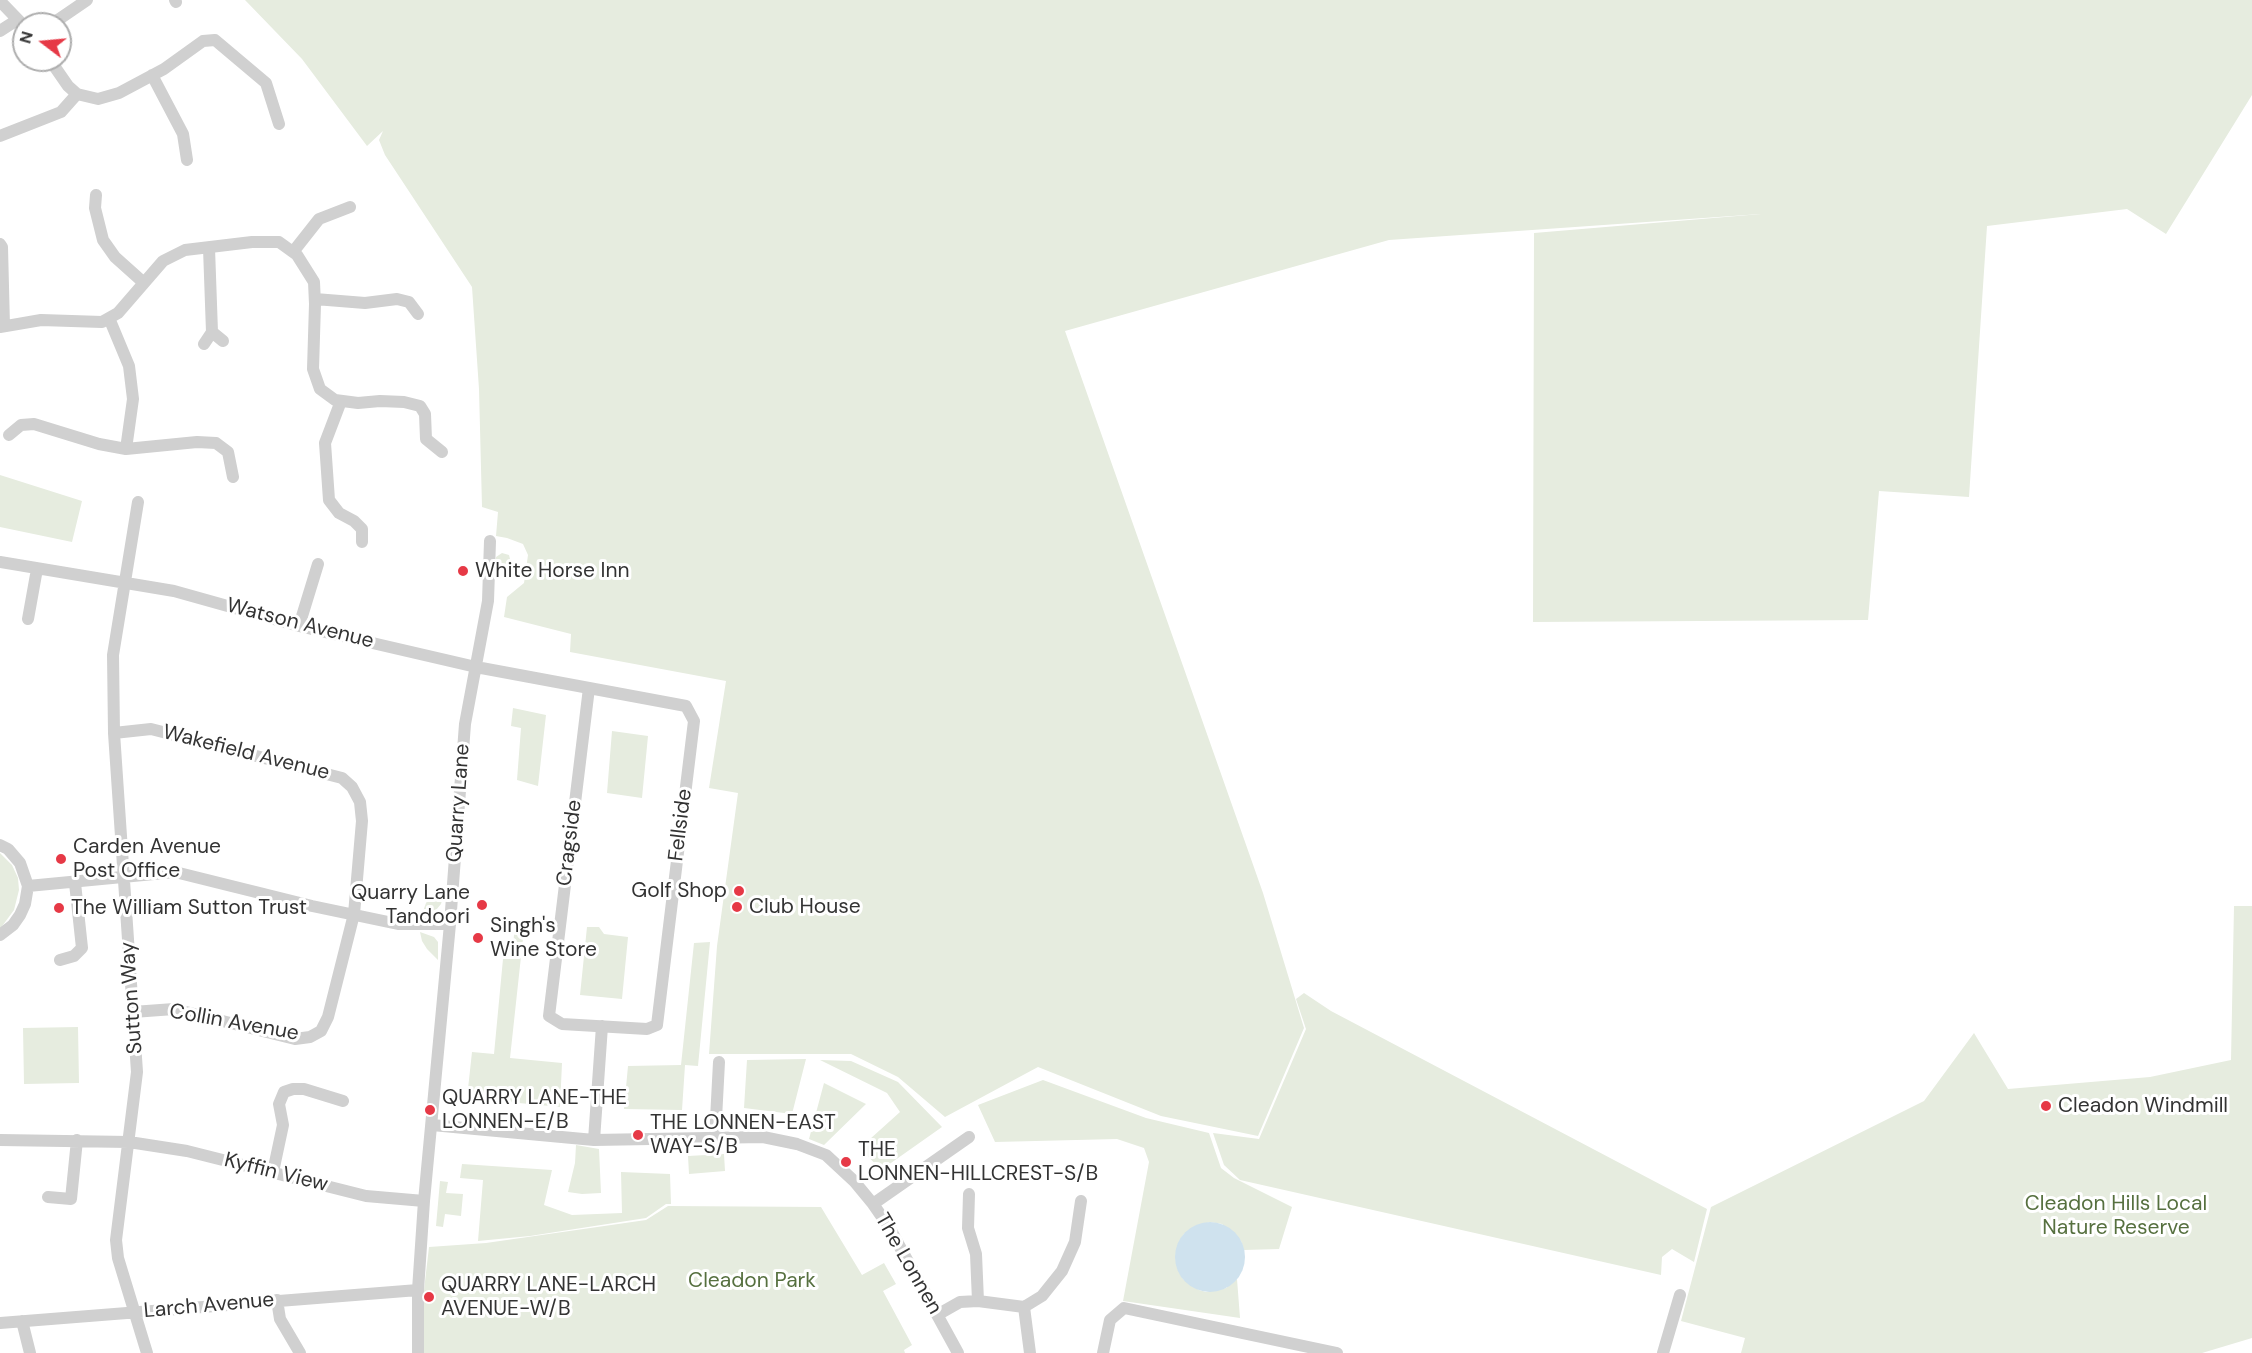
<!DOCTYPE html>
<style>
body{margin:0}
#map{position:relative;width:2252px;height:1353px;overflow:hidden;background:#fff;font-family:"DM Sans",sans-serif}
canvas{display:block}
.north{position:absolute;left:12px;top:12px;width:60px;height:60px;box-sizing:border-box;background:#fff;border:2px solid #adadad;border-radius:50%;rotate:286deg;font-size:16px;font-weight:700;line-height:24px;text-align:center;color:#333}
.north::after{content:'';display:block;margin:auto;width:21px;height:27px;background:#e63946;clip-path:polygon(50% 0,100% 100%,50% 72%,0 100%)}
</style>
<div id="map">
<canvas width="2252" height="1353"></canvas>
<div class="north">N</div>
</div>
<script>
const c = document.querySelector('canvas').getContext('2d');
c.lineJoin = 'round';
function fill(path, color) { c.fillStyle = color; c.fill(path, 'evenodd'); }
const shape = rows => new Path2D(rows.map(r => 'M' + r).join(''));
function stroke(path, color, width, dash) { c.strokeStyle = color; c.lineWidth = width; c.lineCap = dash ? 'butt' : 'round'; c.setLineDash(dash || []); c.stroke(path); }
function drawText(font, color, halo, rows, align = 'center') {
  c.font = font + ' "DM Sans",sans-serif'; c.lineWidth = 6; c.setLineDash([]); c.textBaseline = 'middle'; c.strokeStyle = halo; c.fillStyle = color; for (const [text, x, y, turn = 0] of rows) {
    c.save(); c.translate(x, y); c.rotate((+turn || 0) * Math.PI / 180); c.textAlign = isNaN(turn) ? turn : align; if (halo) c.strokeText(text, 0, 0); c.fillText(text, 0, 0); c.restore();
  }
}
fill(shape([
 [245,0,2252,0,2252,95,2166,234,2127,209,1987,226,1969,497,1879,491,1868,620,1533,622,1534,233,1761,214,1389,240,1065,331,1263,893,1304,1028,1258,1136,1161,1116,1038,1067,945,1117,898,1077,851,1054,709,1054,717,946,738,793,709,788,726,681,570,652,571,634,504,617,507,597,524,583,528,555,523,544,507,538,496,536,498,512,482,507,479,389,472,287,385,155,379,140,383,131,367,146,302,59],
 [0,475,82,501,72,542,0,527],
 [502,553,509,555,511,563,497,578,495,577,496,557],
 [513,708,546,715,538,786,517,780,521,728,511,726],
 [612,731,648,736,642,798,607,793],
 [0,853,12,865,18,878,19,890,14,910,0,929],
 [442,888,443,897,441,904,436,910,422,914,426,903,433,894],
 [2234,906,2252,906,2252,1338,2202,1353,1741,1353,1745,1338,1681,1321,1711,1207,1924,1101,1974,1033,2008,1089,2150,1077,2231,1060],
 [587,927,599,927,604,934,628,937,622,999,580,995],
 [518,929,524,929,510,1058,562,1063,560,1107,467,1098,472,1052,494,1054,503,959,512,959,514,935],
 [420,932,434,937,438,942,438,960,427,949,422,941],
 [710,942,698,1066,685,1065,682,1110,624,1109,628,1066,681,1065,694,943],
 [1304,993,1331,1011,1707,1209,1694,1262,1672,1249,1662,1257,1661,1275,1240,1180,1224,1165,1213,1133,1259,1139,1306,1029,1296,999],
 [78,1027,79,1083,24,1084,23,1028],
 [806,1059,792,1114,744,1108,747,1060],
 [820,1060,851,1061,898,1082,942,1127,881,1170,860,1148,900,1112,887,1093],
 [1043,1080,1146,1118,1209,1133,1221,1168,1234,1178,1292,1207,1279,1249,1244,1250,1241,1241,1222,1224,1216,1223,1209,1222,1184,1234,1180,1240,1176,1263,1183,1279,1199,1290,1206,1292,1226,1288,1237,1279,1240,1318,1123,1301,1149,1162,1144,1148,1117,1139,995,1142,978,1105],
 [824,1083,866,1104,824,1145,809,1139],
 [576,1145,599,1149,601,1193,582,1194,568,1192,575,1163],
 [724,1154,725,1171,689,1174,688,1156],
 [462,1164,552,1170,544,1205,572,1215,622,1213,621,1172,670,1174,671,1204,666,1204,646,1218,530,1236,478,1241,483,1180,460,1178],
 [440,1181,448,1182,446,1193,463,1194,461,1216,445,1214,443,1227,436,1226],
 [668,1206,821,1207,862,1275,884,1263,896,1284,883,1291,912,1345,904,1350,905,1353,423,1353,424,1290,429,1247,486,1243,646,1220]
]), '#e6ecdf');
fill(shape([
 '1175 1257a35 35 0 1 1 70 0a35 35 0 1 1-70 0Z'
]), '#cfe2ee');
stroke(shape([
 [175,0,176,2],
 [0,1,24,26],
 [52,24,87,0],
 [0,31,17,20],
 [50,60,68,86,77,94,98,99,119,93,164,69,203,41,215,40,266,83,279,124],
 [152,75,183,134,187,160],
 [0,136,61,112,77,94],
 [96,195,95,208,103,240,115,257,144,283],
 [0,244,2,247,4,326],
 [293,252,319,219,350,207],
 [315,299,365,303,397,299,409,302,418,314],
 [109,318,129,366,133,399,126,449],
 [0,327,41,320,102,322,118,313,163,261,185,250,252,242,279,242,297,255,314,282,315,304,313,369,320,389,335,400,358,403,380,401,404,402,420,406,425,414,426,439,442,452],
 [212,332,223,341],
 [204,344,212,332,209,248],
 [341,401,325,443,329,500,339,513,354,521,362,529,362,542],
 [9,435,21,425,34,424,99,444,126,449,197,442,216,443,228,452,233,477],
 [138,502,113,655,114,733,137,1072,116,1240,118,1258,147,1353],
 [0,562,174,591,299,626,476,667,686,706,694,721,657,1025,647,1029,562,1024,549,1016,589,688],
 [28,619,37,569],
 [299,626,318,564],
 [114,733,151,729,342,778,352,787,360,802,362,821,354,914,328,1017,321,1031,310,1037,295,1039,174,1009,133,1012],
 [0,845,8,849,20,863,28,886,25,904,20,915,13,925,0,935],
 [28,886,175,872,312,906,398,924,450,924],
 [60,960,74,956,82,948,75,883],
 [432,1125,594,1140,763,1137,797,1144,826,1155,854,1181,873,1204,889,1227,958,1353],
 [715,1138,719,1062],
 [0,1140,129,1142,187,1151,366,1196,424,1201],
 [594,1140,602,1026],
 [273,1172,283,1125,279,1104,284,1092,293,1089,304,1089,343,1101],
 [969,1194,968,1228,976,1254,978,1301],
 [48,1197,71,1199,77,1140],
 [873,1204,969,1137],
 [277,1300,280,1319,300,1353],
 [1024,1307,1030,1353],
 [937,1315,960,1302,978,1301,1024,1307,1042,1296,1062,1271,1075,1242,1081,1201],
 [22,1321,30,1353],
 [0,1323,418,1290],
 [418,1353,418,1290,424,1201,450,924,465,724,488,601,490,541],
 [1103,1353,1110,1320,1124,1308,1337,1353],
 [1663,1353,1680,1295]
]), '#d0d0d0', 12);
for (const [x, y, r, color] of [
 [463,571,6,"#e63946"],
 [61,859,6,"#e63946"],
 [739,891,6,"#e63946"],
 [482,905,6,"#e63946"],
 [737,907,6,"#e63946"],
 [59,908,6,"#e63946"],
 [478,938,6,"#e63946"],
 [2046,1106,6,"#e63946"],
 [430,1110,6,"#e63946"],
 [638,1135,6,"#e63946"],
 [846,1162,6,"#e63946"],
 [429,1297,6,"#e63946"]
]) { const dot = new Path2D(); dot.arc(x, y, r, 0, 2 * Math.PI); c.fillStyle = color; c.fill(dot); stroke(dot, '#fff', 2); }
drawText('21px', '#333', '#fff', [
 ["White Horse Inn",475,571],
 ["Carden Avenue",73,847],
 ["Post Office",73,871],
 ["Golf Shop",727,891,"right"],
 ["Quarry Lane",470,893,"right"],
 ["Tandoori",470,917,"right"],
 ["Club House",749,907],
 ["The William Sutton Trust",71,908],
 ["Singh's",490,926],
 ["Wine Store",490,950],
 ["QUARRY LANE-THE",442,1098],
 ["LONNEN-E/B",442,1122],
 ["Cleadon Windmill",2058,1106],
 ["THE LONNEN-EAST",650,1123],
 ["WAY-S/B",650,1147],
 ["THE",858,1150],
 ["LONNEN-HILLCREST-S/B",858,1174],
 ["QUARRY LANE-LARCH",441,1285],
 ["AVENUE-W/B",441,1309]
], 'left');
drawText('21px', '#333', '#fff', [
 ["Watson Avenue",300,624,14],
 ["Wakefield Avenue",246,753,14],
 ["Quarry Lane",459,803,-86],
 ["Fellside",681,825,-83],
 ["Cragside",570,843,-83],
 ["Sutton Way",132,998,-94],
 ["Collin Avenue",234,1023,10],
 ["Kyffin View",276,1173,14],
 ["The Lonnen",908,1264,60],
 ["Larch Avenue",209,1306,-5]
]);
drawText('21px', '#56703f', '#fff', [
 ["Cleadon Hills Local",2116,1204],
 ["Nature Reserve",2116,1228],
 ["Cleadon Park",752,1281]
]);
</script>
